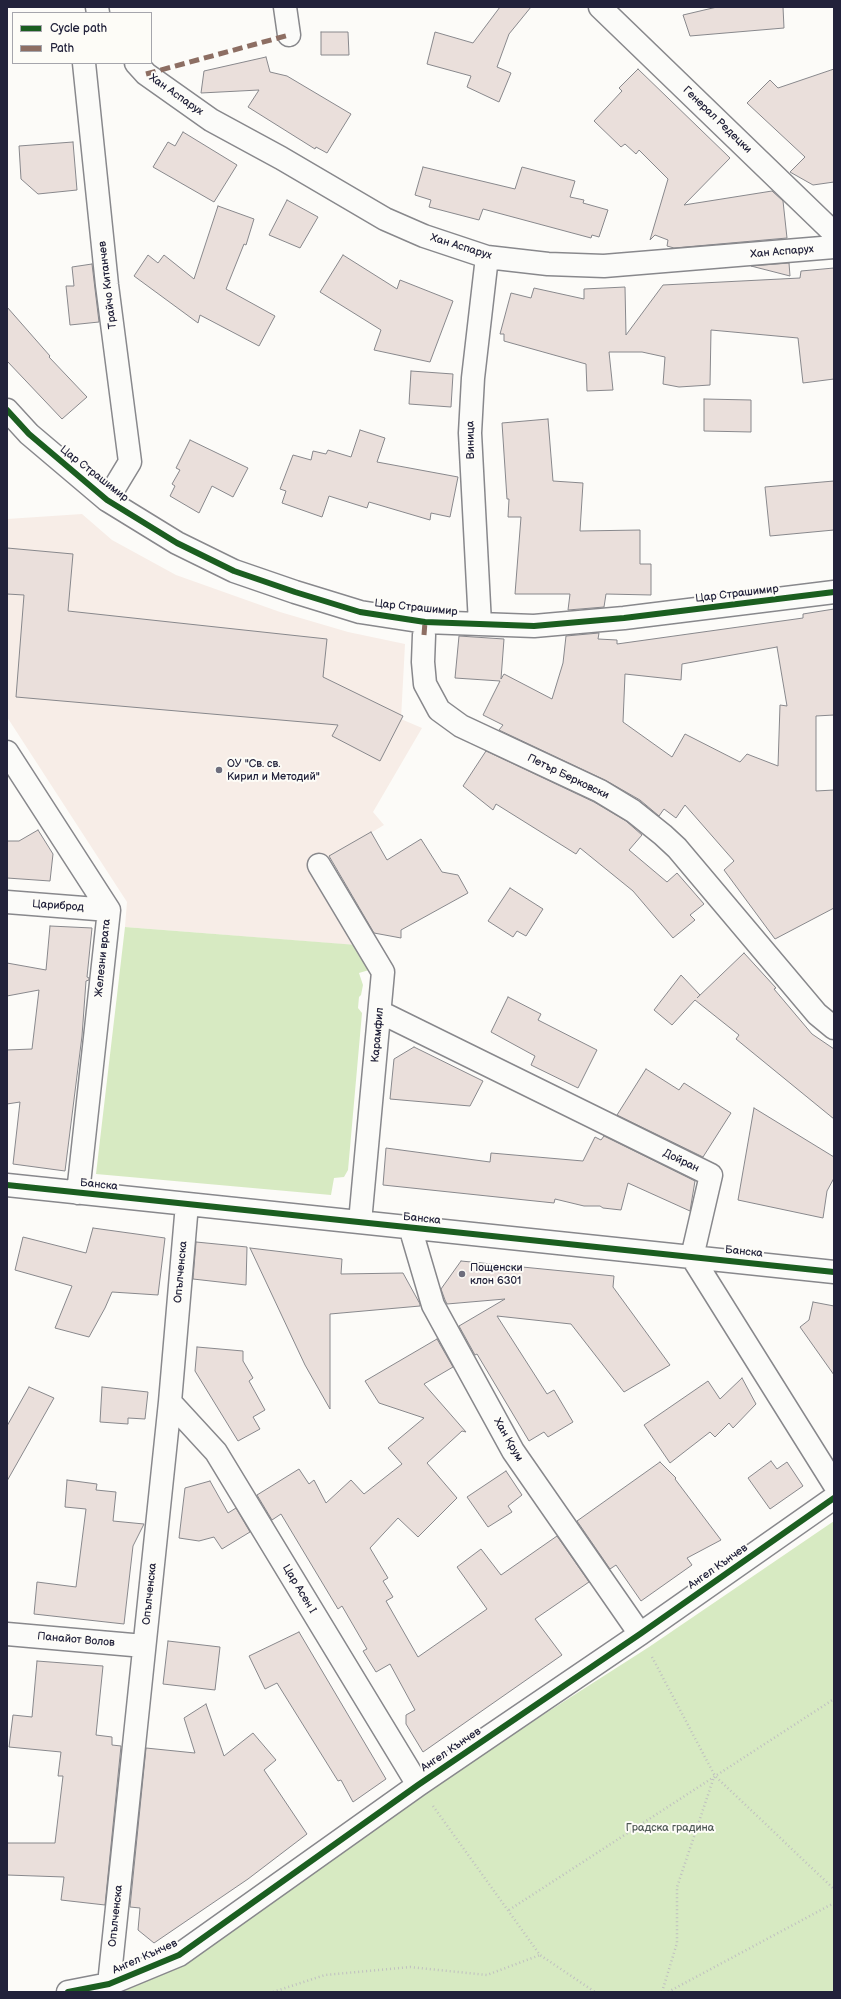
<!DOCTYPE html>
<meta charset="utf-8">
<style>
body{margin:0}
#map{position:relative;width:841px;height:1999px;overflow:hidden;background:#fcfbf8;font-family:"Balsamiq Sans",sans-serif}
canvas{display:block}
.frame{position:absolute;inset:0;border:8px solid #22223b;pointer-events:none}
.legend{position:absolute;left:12px;top:12px;width:140px;height:52px;box-sizing:border-box;background:#fdfcf7;border:1px solid #a5a5ac;margin:0;padding:5px 7px;list-style:none;font-size:12px;color:#22223b}
.legend li{display:flex;align-items:center;gap:8px;height:20px}
.legend b{width:20px;border:1px solid #a5a5ac}
</style>
<div id="map">
<canvas width="841" height="1999"></canvas>
<div class="frame"></div>
<ul class="legend">
<li><b style="height:5px;background:#1b5e20"></b>Cycle path</li>
<li><b style="height:5px;background:#8d6e63"></b>Path</li>
</ul>
</div>
<script>
const c = document.querySelector('canvas').getContext('2d');
c.lineJoin = 'round';
function fill(path, color) { c.fillStyle = color; c.fill(path, 'evenodd'); }
const shape = rows => new Path2D(rows.map(r => 'M' + r).join(''));
function stroke(path, color, width, dash) { c.strokeStyle = color; c.lineWidth = width; c.lineCap = dash ? 'butt' : 'round'; c.setLineDash(dash || []); c.stroke(path); }
function drawText(font, color, halo, rows, align = 'center') {
  c.font = font + ' "Balsamiq Sans",sans-serif'; c.lineWidth = 4; c.setLineDash([]); c.textBaseline = 'middle'; c.strokeStyle = halo; c.fillStyle = color; for (const [text, x, y, turn = 0] of rows) {
    c.save(); c.translate(x, y); c.rotate((+turn || 0) * Math.PI / 180); c.textAlign = isNaN(turn) ? turn : align; if (halo) c.strokeText(text, 0, 0); c.fillText(text, 0, 0); c.restore();
  }
}
fill(shape([
 [82,514,112,540,176,575,280,612,348,632,405,644,401,719,422,728,373,812,384,825,309,870,353,945,125,927,127,902,7,717,7,519]
]), '#f7ede7');
fill(shape([
 [125,927,357,945,369,970,359,973,363,985,361,995,359,997,358,1008,362,1013,348,1170,344,1177,334,1178,331,1195,96,1174],
 [834,1521,834,1992,98,1992,115,1989,649,1647]
]), '#d7eac2');
const building = shape([
 [500,7,531,7,509,34,497,67,511,73,499,102,467,87,471,76,427,64,435,32,473,43,500,7],
 [717,7,783,7,784,28,690,36,683,15,717,7],
 [321,32,348,32,349,55,321,55,321,32],
 [266,57,270,72,287,76,351,114,327,153,316,147,315,149,248,107,259,90,201,93,204,71,266,57],
 [638,69,730,158,684,205,772,191,783,201,787,238,674,248,667,246,668,240,655,235,650,240,668,179,639,150,636,154,625,144,621,147,594,121,622,91,619,88,638,69],
 [834,69,834,182,813,185,790,172,805,157,747,103,770,80,778,88,834,69],
 [183,132,237,165,214,202,153,167,168,142,175,146,183,132],
 [73,142,77,190,38,194,21,179,19,146,73,142],
 [423,167,515,189,522,167,575,181,570,197,584,200,583,203,608,210,599,237,592,235,591,238,483,209,479,220,429,207,431,200,415,195,423,167],
 [287,200,318,217,300,248,269,235,287,200],
 [218,206,254,219,246,245,244,244,226,289,275,316,259,346,200,315,198,323,134,276,148,255,158,263,164,255,194,279,218,206],
 [343,255,397,289,400,280,453,301,430,362,374,350,381,330,320,292,343,255],
 [789,263,790,276,751,266,789,263],
 [92,264,99,322,70,325,66,286,74,286,72,267,92,264],
 [834,268,834,379,803,383,798,338,711,330,710,385,679,387,663,384,665,357,642,352,609,352,613,390,587,391,586,364,504,341,504,334,500,334,511,293,531,298,534,288,584,299,584,289,625,287,626,335,663,285,800,278,801,271,834,268],
 [7,307,50,356,49,357,87,397,62,419,7,361,7,307],
 [411,371,453,374,451,407,409,404,411,371],
 [704,399,751,400,751,432,704,431,704,399],
 [548,419,553,481,583,483,580,531,640,530,640,564,651,564,651,595,606,594,604,607,568,610,570,594,515,594,521,517,508,517,509,499,507,499,502,423,548,419],
 [360,430,385,438,377,462,458,477,450,517,431,513,430,520,369,502,367,508,329,496,322,517,282,503,286,491,280,489,293,455,311,460,313,451,326,454,328,450,351,457,360,430],
 [190,440,248,468,233,497,212,486,199,513,170,496,175,486,172,484,180,470,176,468,190,440],
 [834,481,834,530,770,536,765,487,834,481],
 [7,548,73,554,68,611,327,639,323,677,403,716,380,761,332,736,338,725,16,697,24,595,7,594,7,548],
 [834,609,834,715,816,716,816,791,834,790,834,908,775,939,724,870,734,861,685,805,676,818,664,809,659,816,640,800,605,780,499,730,503,725,483,715,500,681,455,678,459,636,504,639,501,679,504,674,552,699,563,663,566,636,599,633,598,639,617,640,617,644,803,618,803,614,834,609],
 [777,647,787,706,780,705,778,766,747,754,740,762,685,734,672,757,623,722,625,674,681,680,682,664,777,647],
 [486,751,594,802,626,821,642,835,629,850,667,882,677,873,704,904,690,915,695,920,673,938,633,891,580,848,576,854,496,804,493,810,463,786,486,751],
 [38,830,53,854,50,881,7,878,7,841,19,841,38,830],
 [371,832,387,860,421,839,442,872,458,875,468,893,401,930,401,938,374,933,329,856,371,832],
 [510,888,543,909,526,936,517,931,513,937,488,921,510,888],
 [50,926,92,928,87,977,89,978,89,980,86,981,82,1036,65,1171,13,1164,20,1102,7,1104,7,1050,32,1049,39,990,7,996,7,963,46,970,50,926],
 [744,953,776,988,774,989,812,1034,834,1049,834,1119,736,1039,739,1035,695,1000,672,1025,654,1010,681,975,700,995,697,998,744,953],
 [508,997,541,1014,538,1020,597,1050,578,1088,531,1065,535,1056,491,1032,508,997],
 [414,1047,483,1081,470,1106,390,1099,394,1059,414,1047],
 [646,1069,679,1090,684,1083,731,1113,703,1157,617,1115,646,1069],
 [754,1108,834,1157,834,1178,827,1191,823,1218,738,1200,754,1108],
 [604,1136,695,1181,690,1211,628,1183,621,1210,603,1208,600,1206,584,1206,555,1199,554,1203,383,1185,386,1148,490,1162,491,1153,583,1161,595,1137,601,1140,604,1136],
 [93,1228,165,1238,158,1295,112,1292,105,1308,89,1337,55,1328,72,1286,15,1270,23,1237,86,1253,93,1228],
 [196,1242,247,1247,246,1285,193,1279,196,1242],
 [250,1248,342,1259,341,1274,403,1273,420,1304,420,1306,330,1314,330,1409,305,1365,250,1248],
 [461,1261,614,1276,613,1287,670,1365,624,1392,571,1324,497,1316,547,1394,554,1390,573,1422,548,1437,544,1432,529,1441,477,1354,475,1355,459,1326,505,1299,447,1304,445,1300,441,1289,461,1261],
 [813,1302,834,1306,834,1375,800,1327,809,1320,813,1302],
 [437,1339,453,1367,424,1384,466,1432,462,1431,427,1463,457,1498,418,1537,398,1518,370,1548,388,1578,383,1581,393,1597,386,1601,418,1657,487,1609,457,1567,481,1549,501,1575,557,1536,589,1582,535,1619,562,1655,423,1752,406,1724,406,1715,415,1710,390,1664,376,1672,363,1651,367,1649,342,1606,338,1609,281,1514,272,1520,257,1495,299,1469,309,1484,314,1480,326,1503,351,1480,364,1494,402,1464,388,1448,424,1418,379,1403,365,1381,437,1339],
 [197,1347,243,1351,243,1361,253,1378,249,1381,265,1410,253,1417,260,1429,238,1441,195,1371,197,1347],
 [742,1378,756,1404,733,1428,729,1423,715,1437,710,1432,670,1463,644,1425,708,1381,720,1399,742,1378],
 [29,1387,54,1398,7,1481,7,1426,29,1387],
 [102,1387,148,1392,145,1419,128,1418,128,1424,100,1422,102,1387],
 [771,1461,777,1469,787,1462,803,1486,770,1509,748,1478,771,1461],
 [660,1462,676,1478,675,1479,721,1540,687,1558,692,1565,641,1601,616,1565,610,1569,577,1521,660,1462],
 [506,1471,522,1495,508,1506,512,1512,488,1527,467,1497,506,1471],
 [67,1480,97,1484,96,1490,116,1492,113,1521,144,1524,133,1546,124,1624,34,1614,37,1582,76,1587,86,1509,65,1507,67,1480],
 [210,1481,228,1513,236,1508,250,1532,222,1549,214,1537,199,1541,179,1538,185,1488,210,1481],
 [299,1632,386,1779,353,1802,341,1780,338,1781,277,1683,265,1689,249,1656,299,1632],
 [168,1641,220,1647,215,1690,163,1684,168,1641],
 [37,1661,103,1666,96,1735,112,1737,112,1745,121,1746,105,1905,61,1900,64,1877,7,1875,7,1843,55,1843,63,1776,58,1776,61,1752,9,1747,13,1715,32,1717,37,1661],
 [206,1704,224,1756,253,1733,276,1760,264,1770,307,1834,248,1879,154,1943,138,1930,140,1908,130,1907,146,1748,195,1753,184,1718,206,1704]
]);
fill(building, '#eadfdb');
stroke(building, '#88888c', 1);
const minor = shape([
 [97,7,98,13],
 [285,7,289,35],
 [600,7,834,233],
 [84,63,107,285,130,462,107,500],
 [136,63,146,74,211,120,281,158,385,219,424,236,487,257,548,264,604,266,834,247],
 [7,410,29,434,107,500,177,543,234,571,295,592,360,612,425,622,534,626,624,618,834,592],
 [480,624,470,433,473,378,487,257],
 [424,635,423,662,425,684,439,710,461,726,600,791,633,811,663,835,677,848,817,1014,834,1028],
 [7,752,109,910,78,1193],
 [319,865,383,972,360,1222],
 [7,902,109,910],
 [380,1012,711,1175,692,1257,834,1484],
 [7,1185,834,1272],
 [410,1227,433,1305,513,1451,640,1634],
 [170,1402,216,1452,418,1785],
 [7,1634,144,1646],
 [109,1984,170,1402,187,1204],
 [68,1992,109,1984,179,1955,418,1785,640,1634,834,1498]
]);
stroke(minor, '#88888c', 25);
stroke(shape([
 [652,1657,715,1776,834,1889],
 [433,1806,540,1955,595,1992],
 [509,1910,834,1699],
 [273,1992,325,1975,410,1967,487,1975,540,1955],
 [662,1992,677,1943,677,1887,714,1777],
 [668,1992,834,1903]
]), '#bfbfc0', 2.5, [1, 3]);
stroke(minor, '#fbfbf9', 22);
stroke(shape([
 [146,74,289,35],
 [424,635,425,622]
]), '#8d6e63', 5, [10, 5]);
stroke(shape([
 [7,410,29,434,107,500,177,543,234,571,295,592,360,612,425,622,534,626,624,618,834,592],
 [7,1185,834,1272],
 [68,1992,109,1984,179,1955,418,1785,640,1634,834,1498]
]), '#1b5e20', 6);
for (const [x, y, r, color] of [
 [219,770,4,"#6e6e7d"],
 [462,1274,4,"#6e6e7d"]
]) { const dot = new Path2D(); dot.arc(x, y, r, 0, 2 * Math.PI); c.fillStyle = color; c.fill(dot); stroke(dot, '#fdfcf7', 1.5); }
drawText('11px', '#22223b', '#fdfcf7', [
 ["Хан Аспарух",176,95,35],
 ["Генерал Редецки",717,120,44],
 ["Хан Аспарух",461,247,17],
 ["Хан Аспарух",782,252,-5],
 ["Трайчо Китанчев",108,285,-97],
 ["Виница",471,440,-91],
 ["Цар Страшимир",94,474,38],
 ["Цар Страшимир",737,594,-7],
 ["Цар Страшимир",416,608,6],
 ["Петър Берковски",568,777,26],
 ["Цариброд",58,906,4],
 ["Железни врата",103,958,-84],
 ["Карамфил",378,1035,-85],
 ["Дойран",681,1161,26],
 ["Банска",99,1185,6],
 ["Банска",422,1219,6],
 ["Банска",744,1252,6],
 ["Опълченска",181,1272,-85],
 ["Хан Крум",508,1440,60],
 ["Ангел Кънчев",718,1567,-35],
 ["Цар Асен I",299,1589,59],
 ["Опълченска",150,1594,-84],
 ["Панайот Волов",76,1640,5],
 ["Ангел Кънчев",451,1750,-34],
 ["Опълченска",116,1916,-84],
 ["Ангел Кънчев",145,1957,-24]
]);
drawText('11px', '#22223b', '#fdfcf7', [
 ["ОУ \"Св. св.",227,764],
 ["Кирил и Методий\"",227,777],
 ["Пощенски",470,1268],
 ["клон 6301",470,1281]
], 'left');
drawText('11px', '#4f5a56', '#fdfcf7', [
 ["Градска градина",670,1828]
]);
</script>
